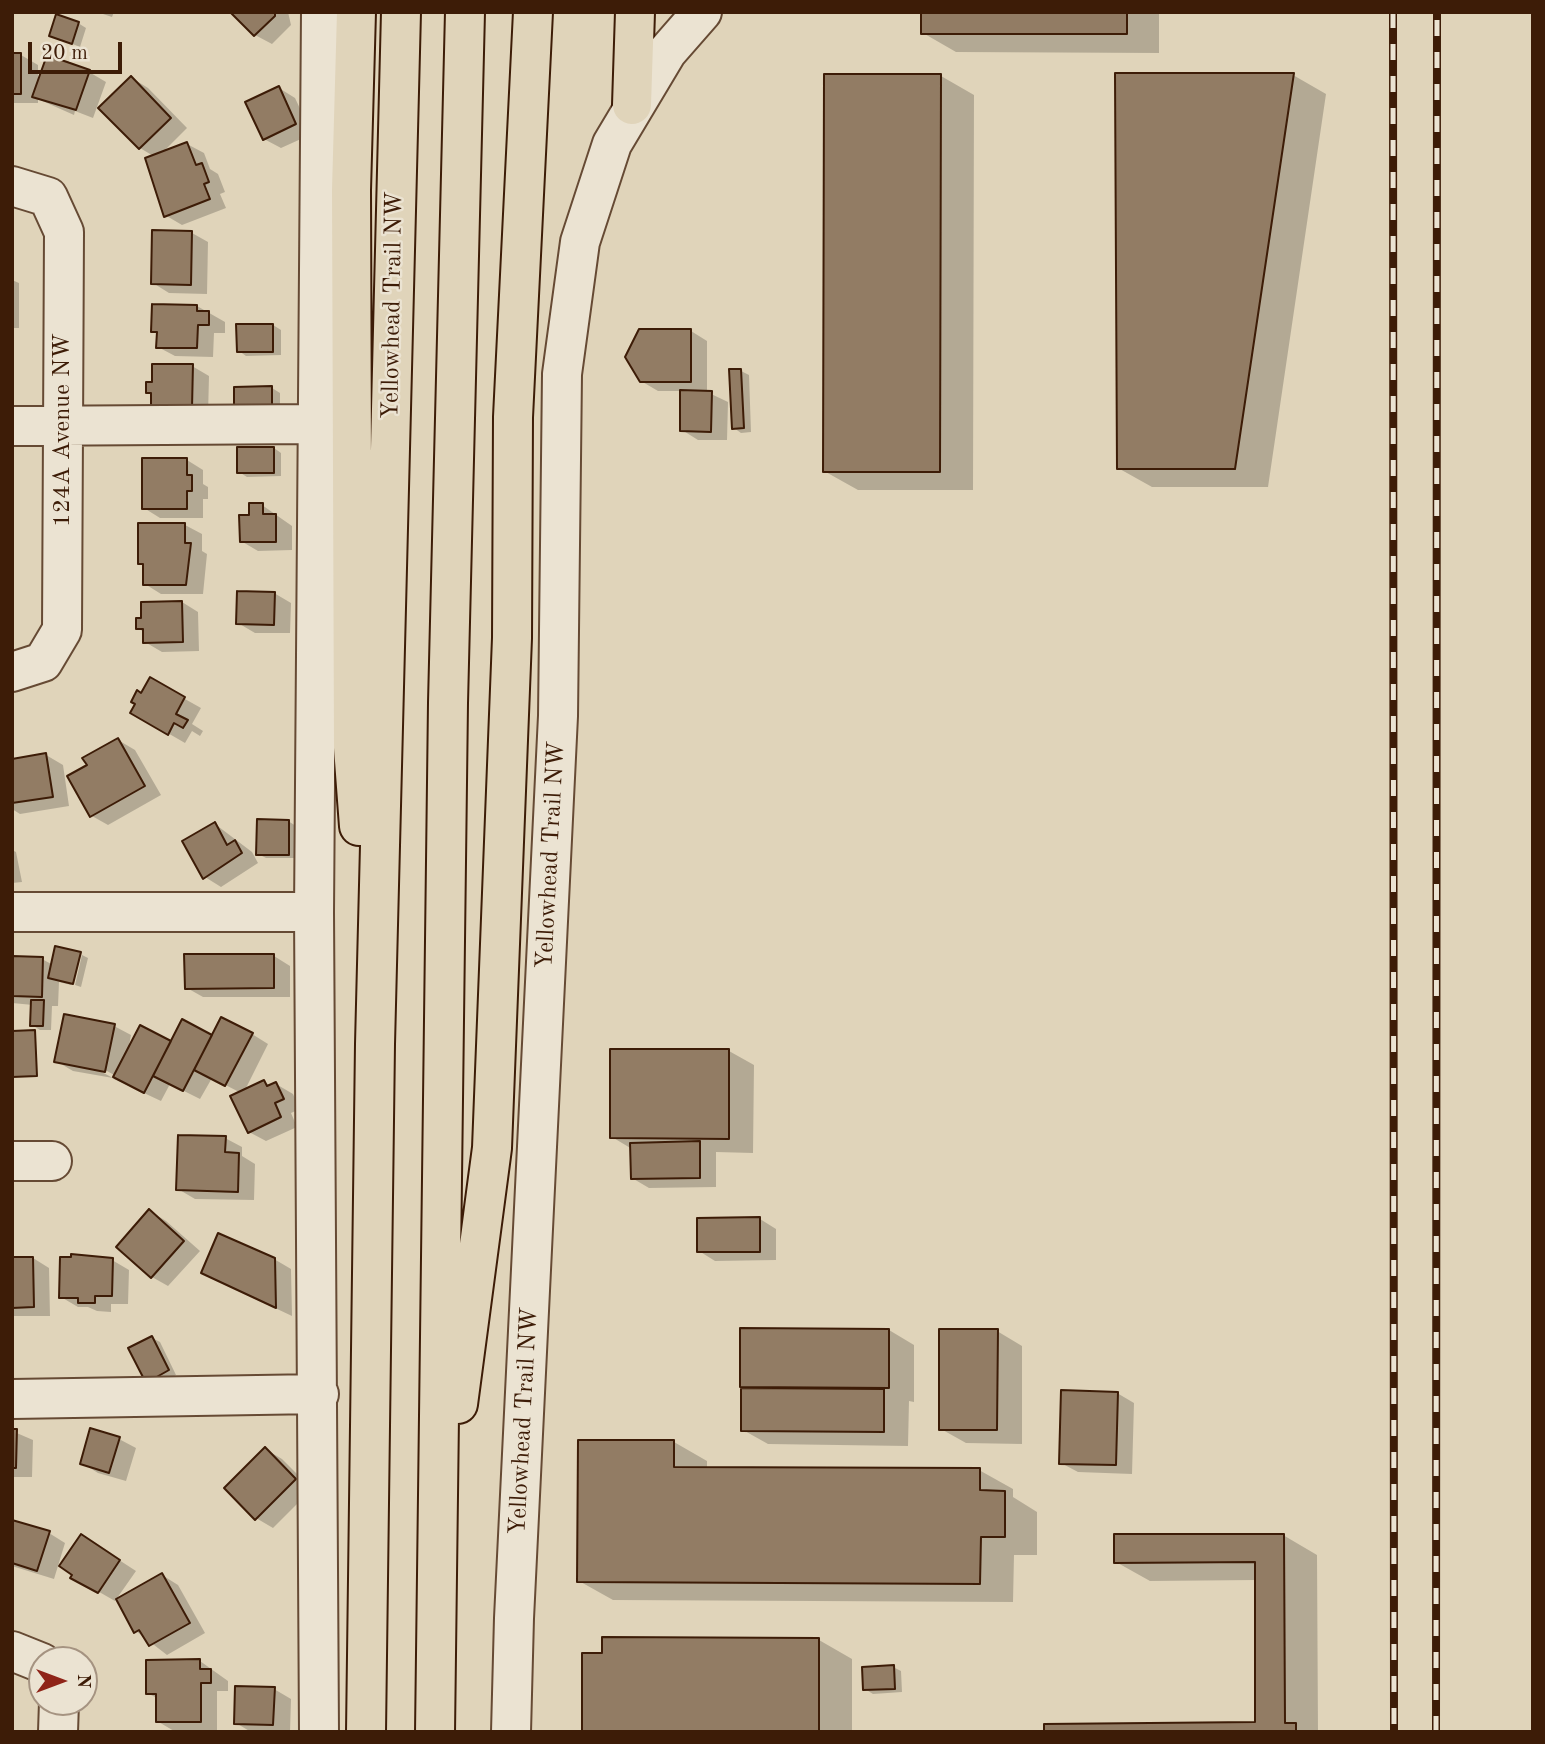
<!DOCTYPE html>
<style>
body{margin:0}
#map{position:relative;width:1545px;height:1744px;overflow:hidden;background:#e0d4ba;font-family:"Old Standard TT",serif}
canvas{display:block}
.frame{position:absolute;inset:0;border:14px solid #3d1c07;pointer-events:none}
.north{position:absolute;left:28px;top:1646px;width:70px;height:70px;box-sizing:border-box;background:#ebe3d2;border:2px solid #a59381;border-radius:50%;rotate:90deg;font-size:19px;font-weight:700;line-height:28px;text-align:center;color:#3d1c07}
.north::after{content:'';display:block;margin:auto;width:24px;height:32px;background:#8f2418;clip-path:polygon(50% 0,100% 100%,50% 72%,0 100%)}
.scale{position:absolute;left:28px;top:42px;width:94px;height:32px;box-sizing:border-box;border:4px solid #3d1c07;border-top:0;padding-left:9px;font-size:21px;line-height:24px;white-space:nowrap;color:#3d1c07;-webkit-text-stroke:5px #ebe3d2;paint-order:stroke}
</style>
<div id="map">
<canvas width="1545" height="1744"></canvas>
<div class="frame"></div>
<div class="north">N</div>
<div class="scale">20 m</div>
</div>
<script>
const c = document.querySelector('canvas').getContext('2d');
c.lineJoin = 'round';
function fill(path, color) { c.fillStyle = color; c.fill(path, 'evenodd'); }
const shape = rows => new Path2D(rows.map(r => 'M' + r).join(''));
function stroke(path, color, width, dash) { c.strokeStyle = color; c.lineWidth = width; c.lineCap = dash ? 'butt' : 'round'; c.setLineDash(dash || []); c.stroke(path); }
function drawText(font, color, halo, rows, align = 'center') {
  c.font = font + ' "Old Standard TT",serif'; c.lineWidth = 5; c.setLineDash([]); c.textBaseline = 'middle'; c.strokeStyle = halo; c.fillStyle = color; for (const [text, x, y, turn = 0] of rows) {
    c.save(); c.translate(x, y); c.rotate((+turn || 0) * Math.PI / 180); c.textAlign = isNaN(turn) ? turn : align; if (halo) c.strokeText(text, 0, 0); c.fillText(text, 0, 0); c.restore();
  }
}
fill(shape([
 [97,12,114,12,112,17],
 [233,12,288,12,291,25,272,44,255,35],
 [923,12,1159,12,1159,53,956,52,923,33],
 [78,23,86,28,80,47,51,35],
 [12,55,21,55,38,65,38,84,89,72,106,82,93,118,75,111,74,115,38,99,38,103,12,103],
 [1293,75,1326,94,1268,487,1152,487,1118,468],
 [826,76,941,76,974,95,973,490,858,490,824,471],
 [132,78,148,88,187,128,160,155,187,144,204,153,210,169,218,174,225,192,220,194,226,208,182,225,165,215,153,184,156,182,155,157,140,148],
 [279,88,295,98,312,134,281,148,264,139],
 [192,233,208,242,207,294,169,293,153,283],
 [12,280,19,283,19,328,12,328],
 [197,306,225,322,225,333,214,333,213,357,175,356,158,347,158,334,153,331],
 [273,325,281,330,281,355,246,356,239,351,238,326],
 [691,331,707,341,707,392,728,402,727,440,698,440,682,430,682,391,658,391,641,381],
 [192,366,209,376,208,416,147,392,154,383],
 [741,371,749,375,751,432,741,433,734,428],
 [272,388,280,393,280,414,248,414],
 [274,448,281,453,281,476,247,477,239,472],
 [187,460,203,470,203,484,208,487,208,499,203,499,203,518,160,518,144,508],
 [262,505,292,526,292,550,258,551,241,541,250,517],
 [185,525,202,534,202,551,207,554,203,594,161,594,145,584,145,566,139,563],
 [274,593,291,603,290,633,255,633,238,623],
 [182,602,198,612,199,651,162,652,145,642,145,633,138,628],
 [151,680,201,708,192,724,203,731,200,736,192,731,185,743,133,713],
 [118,740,135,750,161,795,108,825,92,816,89,765],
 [46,755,63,765,69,806,20,814,12,809,12,760],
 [288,821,296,826,296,858,266,858,258,854],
 [215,824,252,852,258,863,221,887,205,877],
 [12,850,16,852,22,882,12,883],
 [79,954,71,985,59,982,58,1006,52,1006,51,1030,40,1030,32,1025,33,1005,12,1003,12,958,42,959,53,965],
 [82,955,88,958,81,987,75,985],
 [274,956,290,966,290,997,203,997,187,988],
 [114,1026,131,1035,128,1051,252,1034,268,1044,244,1092,264,1082,272,1086,276,1084,293,1094,300,1109,291,1113,297,1127,266,1141,249,1132,241,1093,212,1078,200,1099,170,1084,161,1101,114,1079,116,1076,98,1066,96,1069,113,1078,73,1071,56,1061],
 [729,1051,754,1065,753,1153,716,1152,716,1187,649,1188,632,1178,632,1149,612,1137],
 [225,1138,242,1147,242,1156,255,1164,254,1200,195,1199,178,1189],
 [150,1211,166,1221,200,1251,168,1286,152,1277],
 [760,1219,776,1229,776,1260,715,1261,699,1251],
 [73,1256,112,1260,129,1270,128,1304,111,1304,111,1312,97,1311,88,1307,78,1307,61,1297],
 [33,1258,49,1268,50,1316,12,1316,12,1259],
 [274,1259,291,1269,292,1316,220,1282],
 [742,1329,889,1330,914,1345,914,1402,909,1401,908,1446,768,1444,743,1430,750,1390,742,1386],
 [997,1331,1022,1346,1022,1444,966,1443,941,1429],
 [152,1338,160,1342,176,1375,155,1386],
 [1117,1393,1134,1403,1132,1474,1078,1472,1061,1463],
 [12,1431,33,1440,32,1477,12,1477],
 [92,1431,119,1439,136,1448,126,1481,98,1473,82,1463],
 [674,1442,707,1461,707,1469,979,1470,1013,1489,1013,1497,1037,1512,1037,1555,1014,1555,1013,1602,613,1600,579,1581],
 [265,1449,282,1459,312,1489,273,1528,256,1518],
 [12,1522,49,1533,65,1543,54,1579,12,1566],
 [1283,1535,1317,1555,1318,1732,1046,1732,1257,1724,1256,1580,1150,1581,1116,1562],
 [82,1536,136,1571,115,1601,73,1577],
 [162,1575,178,1585,205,1633,167,1655,136,1631],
 [819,1640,852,1659,852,1732,583,1732],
 [200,1661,228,1681,228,1691,217,1691,217,1731,174,1731,157,1721,157,1698,147,1693],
 [893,1667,901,1671,902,1692,873,1694,865,1689],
 [274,1689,291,1699,290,1732,251,1732,236,1723]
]), '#0003');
const building = shape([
 [230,12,275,12,275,16,254,36,230,12],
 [921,12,1127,12,1127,34,921,34,921,12],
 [56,14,79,22,72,44,49,36,56,14],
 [12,53,21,53,21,94,12,94,12,53],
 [47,55,90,70,76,110,32,97,47,55],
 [1115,73,1294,73,1235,469,1117,469,1115,73],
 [824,74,941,74,940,472,823,472,824,74],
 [131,76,171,118,139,149,98,108,131,76],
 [279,86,296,124,263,140,245,102,279,86],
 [187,142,196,165,202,163,209,182,204,184,210,199,164,217,145,158,187,142],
 [152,230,192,231,191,285,151,284,152,230],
 [152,304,197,305,197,311,209,311,209,325,198,325,197,348,156,348,157,332,151,332,152,304],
 [236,324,273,324,273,352,237,352,236,324],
 [639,329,691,329,691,382,640,382,625,357,639,329],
 [152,364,193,364,192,408,151,408,151,393,146,393,146,382,152,382,152,364],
 [729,369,741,369,744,428,732,429,729,369],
 [272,386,272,410,234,406,234,387,272,386],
 [680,390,712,391,711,432,680,431,680,390],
 [237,447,274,447,274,473,237,473,237,447],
 [142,458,187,458,187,475,192,475,192,491,187,491,187,509,142,509,142,458],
 [249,503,263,503,263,514,276,514,276,542,240,542,239,515,249,515,249,503],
 [138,523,185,523,185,543,191,543,186,585,143,585,143,564,138,564,138,523],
 [237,591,275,592,274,625,236,624,237,591],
 [182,601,183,642,143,643,143,629,136,629,136,618,141,618,141,602,182,601],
 [150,677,185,697,176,714,188,720,183,728,174,723,168,735,130,713,135,704,131,702,137,690,141,693,150,677],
 [118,738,145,786,90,817,67,776,87,765,82,758,118,738],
 [46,753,53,797,12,803,12,759,46,753],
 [257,819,289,820,289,855,256,855,257,819],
 [215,822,227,845,235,840,242,853,203,879,182,841,215,822],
 [55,946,81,952,73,984,48,978,55,946],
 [184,954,274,954,274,988,185,989,184,954],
 [12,956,43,957,42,997,12,996,12,956],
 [31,1000,44,1000,43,1026,30,1026,31,1000],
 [64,1014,115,1024,105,1072,54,1062,64,1014],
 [221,1017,253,1033,225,1086,194,1070,221,1017],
 [182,1019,212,1035,183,1091,153,1076,182,1019],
 [140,1025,171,1041,144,1093,113,1077,140,1025],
 [35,1030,37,1076,12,1077,12,1031,35,1030],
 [610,1049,729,1049,729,1139,610,1138,610,1049],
 [264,1080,267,1086,276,1082,284,1099,275,1103,281,1117,248,1133,230,1096,264,1080],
 [178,1135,226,1136,225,1152,239,1153,238,1192,176,1190,178,1135],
 [700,1141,700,1178,631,1179,630,1143,700,1141],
 [149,1209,184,1241,151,1278,116,1247,149,1209],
 [760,1217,760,1252,697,1252,697,1218,760,1217],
 [218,1233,275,1258,276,1308,201,1273,218,1233],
 [71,1254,113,1258,112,1296,95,1296,95,1303,78,1303,78,1298,59,1298,60,1257,71,1257,71,1254],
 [12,1257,33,1257,34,1307,12,1308,12,1257],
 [740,1328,889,1329,889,1388,740,1387,740,1328],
 [939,1329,998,1329,997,1430,939,1430,939,1329],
 [152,1336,169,1370,146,1383,128,1348,152,1336],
 [741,1388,884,1389,884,1432,741,1431,741,1388],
 [1061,1390,1118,1392,1116,1465,1059,1464,1061,1390],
 [90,1428,120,1437,109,1473,80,1464,90,1428],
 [12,1429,17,1429,16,1468,12,1468,12,1429],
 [578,1440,674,1440,674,1467,980,1468,980,1490,1005,1491,1005,1537,981,1537,980,1584,577,1582,578,1440],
 [265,1447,296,1479,255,1520,224,1488,265,1447],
 [12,1520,50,1531,37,1571,12,1563,12,1520],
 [81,1534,120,1560,98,1593,70,1578,72,1575,59,1566,81,1534],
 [1114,1534,1284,1534,1285,1723,1296,1723,1296,1732,1044,1732,1044,1724,1255,1722,1255,1562,1114,1563,1114,1534],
 [162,1573,190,1623,149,1646,139,1630,134,1633,116,1599,162,1573],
 [602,1637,819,1638,819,1732,582,1732,582,1653,602,1653,602,1637],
 [200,1659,200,1669,211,1669,211,1683,201,1683,201,1722,156,1722,156,1694,146,1694,146,1660,200,1659],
 [894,1665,895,1689,863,1690,862,1667,894,1665],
 [235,1686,275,1687,273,1725,234,1724,235,1686]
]);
fill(building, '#927c64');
stroke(building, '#3d1c07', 2);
const minor = shape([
 [12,186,48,197,64,232,62,630,43,662,12,672],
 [12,426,316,424],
 [12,912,314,912],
 [12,1161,52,1161],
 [12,1399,319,1394],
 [12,1651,42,1663],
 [58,1732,59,1702],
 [319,1732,314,912,321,12],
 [511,1732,514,1618,558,716,562,374,580,242,612,144,667,52,702,12]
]);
const highway = shape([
 [356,12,351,190,353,747,359,826],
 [632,105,635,12],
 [458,1404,492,1148,512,638,513,417,533,12],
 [366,1732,375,1044,401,12],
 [435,1732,448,703,465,12]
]);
stroke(minor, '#664a34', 42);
stroke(highway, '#3d1c07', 42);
stroke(minor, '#ebe3d2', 38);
stroke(highway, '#e0d4ba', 38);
const rail = shape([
 [1393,12,1394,1732],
 [1436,1732,1437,12]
]);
stroke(rail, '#3d1c07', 8);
stroke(rail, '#ebe3d2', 5, [16]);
drawText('24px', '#3d1c07', '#ebe3d2', [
 ["Yellowhead Trail NW",393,305,-89],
 ["124A Avenue NW",63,430,-90],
 ["Yellowhead Trail NW",551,855,-87],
 ["Yellowhead Trail NW",524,1421,-87]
]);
</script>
